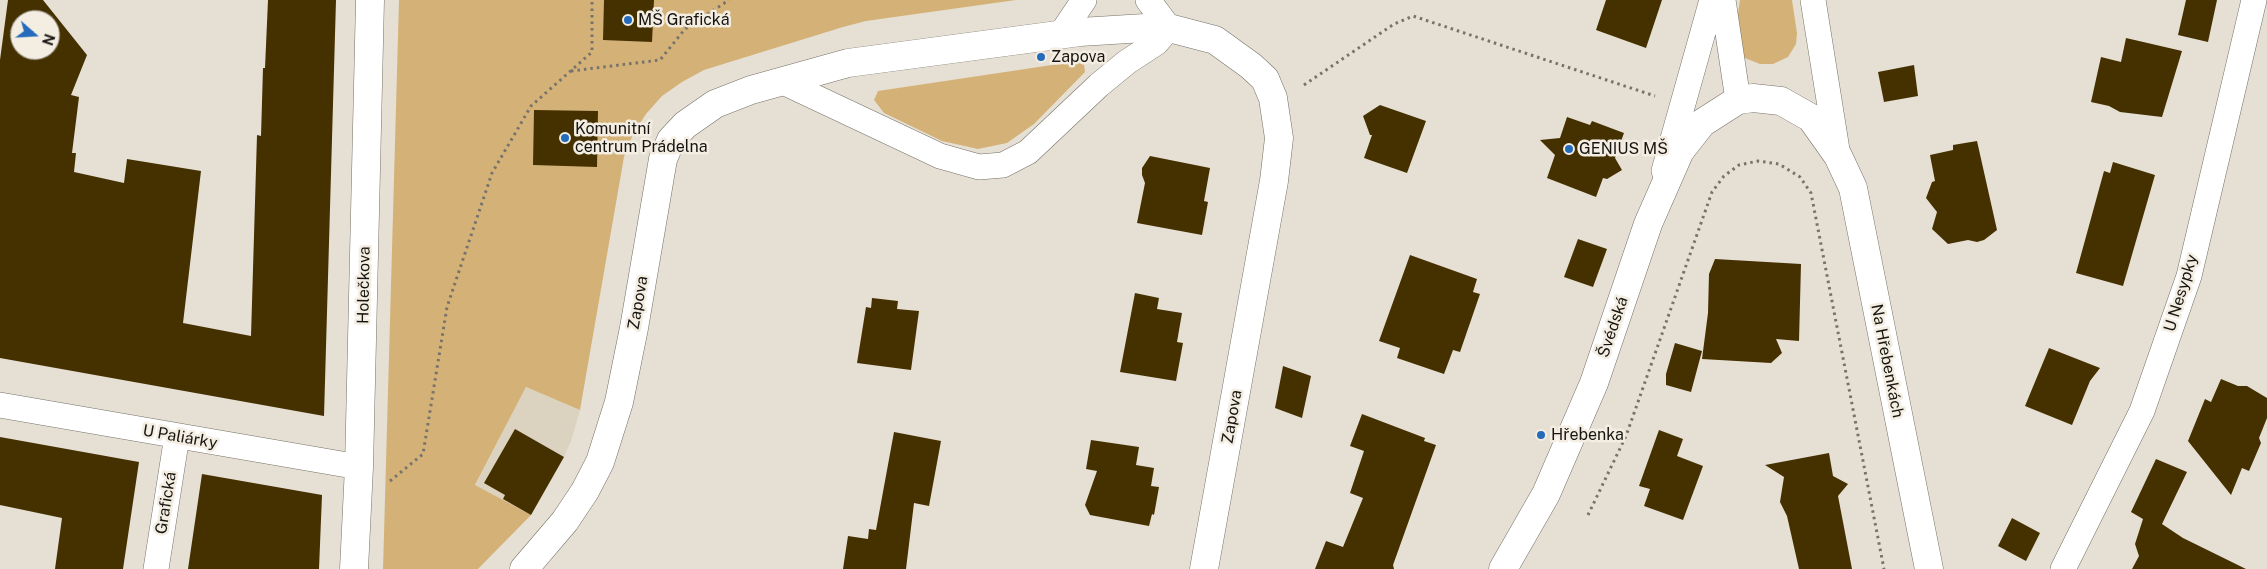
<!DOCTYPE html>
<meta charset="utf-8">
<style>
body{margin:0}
#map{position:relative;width:2267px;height:569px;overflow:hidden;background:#e6e0d4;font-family:"Public Sans",sans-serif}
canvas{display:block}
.north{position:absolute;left:10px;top:10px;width:50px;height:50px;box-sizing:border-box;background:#f3ede2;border:1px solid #9b978e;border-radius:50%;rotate:109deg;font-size:14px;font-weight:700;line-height:20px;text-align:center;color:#171511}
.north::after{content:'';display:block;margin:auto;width:18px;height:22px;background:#256bbb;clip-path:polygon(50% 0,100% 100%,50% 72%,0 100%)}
</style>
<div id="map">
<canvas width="2267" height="569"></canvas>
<div class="north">N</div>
</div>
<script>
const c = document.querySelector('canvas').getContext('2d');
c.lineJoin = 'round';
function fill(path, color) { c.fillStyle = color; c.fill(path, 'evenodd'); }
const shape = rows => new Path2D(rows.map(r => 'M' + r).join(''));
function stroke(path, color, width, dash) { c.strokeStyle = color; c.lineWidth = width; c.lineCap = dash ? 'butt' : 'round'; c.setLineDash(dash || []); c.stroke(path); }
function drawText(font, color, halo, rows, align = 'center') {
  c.font = font + ' "Public Sans",sans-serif'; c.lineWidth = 5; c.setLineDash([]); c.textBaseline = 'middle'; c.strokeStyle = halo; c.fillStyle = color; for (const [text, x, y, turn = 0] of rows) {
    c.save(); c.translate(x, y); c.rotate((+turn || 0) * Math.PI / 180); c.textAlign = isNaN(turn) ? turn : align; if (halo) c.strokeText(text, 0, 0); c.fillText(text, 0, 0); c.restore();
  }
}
fill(shape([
 [526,387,580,410,571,441,564,457,531,515,475,486]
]), '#dcd2c0');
fill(shape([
 [399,0,1016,0,866,21,843,27,704,70,682,82,662,96,646,114,633,134,624,157,580,410,526,387,475,485,531,515,478,569,383,569],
 [1740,0,1792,0,1797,33,1796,44,1788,57,1773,64,1760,64,1742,57,1734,40],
 [1072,62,1084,64,1085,72,1034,124,1007,143,978,149,942,141,884,113,874,100,878,91]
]), '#d4b277');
fill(shape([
 [8,0,43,0,87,55,71,95,79,97,72,153,76,153,74,172,124,183,127,159,201,171,183,323,251,336,257,135,261,136,263,68,265,68,268,0,336,0,324,416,0,358,0,60],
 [20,20,50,20,50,50,20,50],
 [604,0,654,0,652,42,603,40],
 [1606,0,1662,0,1646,48,1596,30],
 [2186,0,2217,0,2208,42,2178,35],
 [2126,38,2182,51,2162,117,2120,112,2109,106,2091,102,2101,57,2121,62],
 [1914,65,1918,96,1884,102,1878,72],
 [1380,105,1426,121,1407,173,1364,158,1372,135,1370,135,1363,116],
 [534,110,598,111,597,167,533,165],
 [1567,117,1590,125,1592,121,1624,133,1615,158,1622,170,1607,179,1603,178,1596,197,1547,178,1555,155,1540,140,1560,138],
 [1977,141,1997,230,1984,240,1977,242,1968,240,1948,244,1932,229,1937,212,1926,198,1932,182,1935,181,1930,155,1953,150,1953,145],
 [1150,156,1210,168,1204,201,1208,202,1202,235,1137,223,1145,183,1142,175,1142,168],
 [2113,162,2155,175,2123,286,2076,273,2104,171,2110,173],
 [1578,239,1607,249,1593,287,1564,277],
 [1410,255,1477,279,1473,292,1480,294,1460,352,1453,350,1444,374,1397,358,1400,348,1379,341],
 [1715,259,1801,264,1799,341,1776,339,1782,353,1771,363,1702,359,1708,313,1709,274],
 [1135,293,1159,298,1157,309,1182,313,1177,342,1183,343,1176,381,1120,372],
 [872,298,898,301,897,309,919,311,911,370,857,363,866,307,871,308],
 [1675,343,1702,351,1691,392,1666,385,1666,374],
 [2049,348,2100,368,2090,381,2072,425,2025,406],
 [1283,366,1311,376,1302,418,1275,408],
 [2221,379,2238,386,2247,386,2267,398,2267,418,2259,438,2261,443,2249,471,2242,468,2231,495,2188,441,2205,399,2211,402],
 [1362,414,1425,438,1424,441,1436,445,1393,565,1394,569,1315,569,1326,541,1343,547,1363,498,1350,493,1364,451,1350,446],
 [515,429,564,457,531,515,503,499,505,495,484,483],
 [1659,430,1683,439,1677,456,1703,466,1683,520,1644,506,1650,489,1639,486],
 [894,432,941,441,929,506,914,503,906,569,843,569,848,536,868,539,869,529,876,530],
 [0,437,139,462,123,569,55,569,62,518,0,505],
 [1091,440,1139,447,1136,465,1154,468,1151,486,1159,487,1154,515,1152,514,1149,526,1090,515,1085,505,1097,471,1086,469],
 [1829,453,1833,476,1848,484,1838,496,1852,569,1799,569,1787,516,1780,502,1784,477,1765,465],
 [2156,459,2187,472,2162,524,2183,538,2246,569,2132,569,2139,556,2135,544,2143,519,2131,512],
 [202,474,322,495,319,569,188,569],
 [2012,518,2040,533,2026,561,1998,546]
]), '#453000');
const minor = shape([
 [1723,0,1738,100],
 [1813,0,1838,156],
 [1061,34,1084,0],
 [783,82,940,156,979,167,1003,165,1028,152,1099,85,1127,62,1156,43,1169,28,1148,0],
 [1664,171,1712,0],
 [0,405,359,467],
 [156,569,177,436],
 [2063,569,2142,411,2189,276,2254,0]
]);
const tertiary = shape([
 [354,569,359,467,370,0],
 [524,569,565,521,585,491,600,462,619,402,634,328,663,159,671,140,685,125,715,104,751,90,848,63,1080,32,1145,28,1169,28,1215,40,1251,66,1265,79,1273,98,1279,138,1274,181,1204,569],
 [1503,569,1546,494,1594,383,1648,224,1680,151,1702,123,1738,100,1753,98,1781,101,1811,118,1838,156,1853,188,1929,569]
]);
stroke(minor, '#767167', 26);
stroke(tertiary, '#767167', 29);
stroke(shape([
 [571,71,660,60,685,29,729,0],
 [1304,85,1394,24,1413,16,1655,96],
 [390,481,423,454,447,307,492,173,531,106,592,52,592,0],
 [1588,515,1626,436,1712,192,1724,176,1739,165,1758,161,1779,164,1800,177,1811,193,1884,569]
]), '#77736b', 3, [2.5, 4]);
stroke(minor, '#fff', 25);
stroke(tertiary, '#fff', 28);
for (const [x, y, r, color] of [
 [628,20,5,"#256bbb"],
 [1041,57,5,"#256bbb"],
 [565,138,5,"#256bbb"],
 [1569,149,5,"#256bbb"],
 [1541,435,5,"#256bbb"]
]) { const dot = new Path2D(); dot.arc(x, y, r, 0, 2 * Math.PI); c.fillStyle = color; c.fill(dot); stroke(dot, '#f3ede2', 2); }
drawText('16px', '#171511', '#f3ede2', [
 ["MŠ Grafická",638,20],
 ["Zapova",1051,57],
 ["Komunitní",575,129],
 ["centrum Prádelna",575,147],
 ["GENIUS MŠ",1579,149],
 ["Hřebenka",1551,435]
], 'left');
drawText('16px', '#171511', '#f3ede2', [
 ["Holečkova",364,285,-89],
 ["U Nesypky",2181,293,-73],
 ["Zapova",638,303,-80],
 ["Švédská",1613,327,-71],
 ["Na Hřebenkách",1887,361,79],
 ["Zapova",1232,417,-80],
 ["U Paliárky",180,437,10],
 ["Grafická",166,503,-81]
]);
</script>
